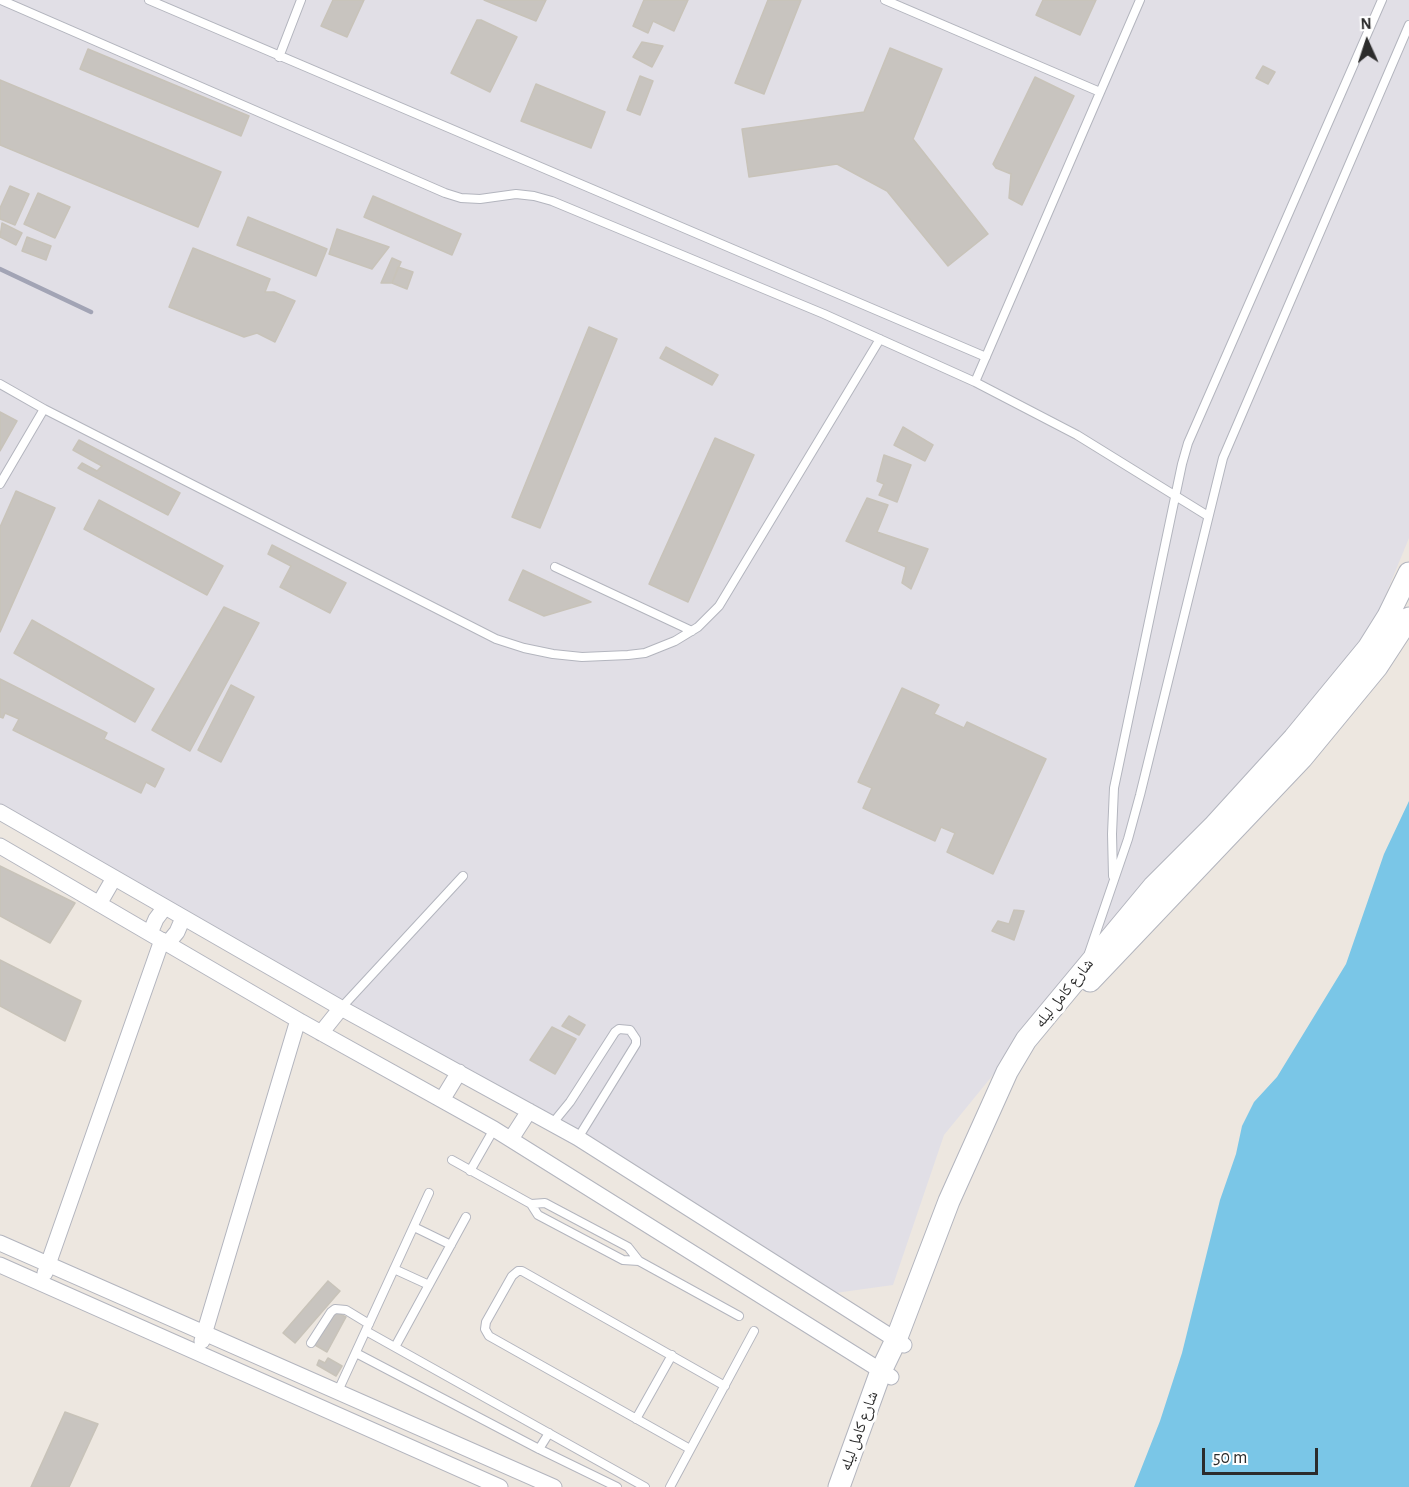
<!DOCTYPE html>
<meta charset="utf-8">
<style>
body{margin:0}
#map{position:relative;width:1409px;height:1487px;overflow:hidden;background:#ede7e0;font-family:"Alegreya Sans",sans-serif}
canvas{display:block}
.north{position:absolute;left:1337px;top:12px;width:60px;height:60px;-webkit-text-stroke:4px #fff;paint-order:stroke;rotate:357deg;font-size:16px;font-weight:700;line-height:24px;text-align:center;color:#2c2c2c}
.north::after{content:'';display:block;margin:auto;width:21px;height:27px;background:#2c2c2c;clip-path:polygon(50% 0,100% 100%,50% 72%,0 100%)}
.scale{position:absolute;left:1202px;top:1448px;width:116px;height:27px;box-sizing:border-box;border:3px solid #2c2c2c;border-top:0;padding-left:8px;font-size:18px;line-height:21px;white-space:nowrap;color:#2c2c2c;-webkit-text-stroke:4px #fff;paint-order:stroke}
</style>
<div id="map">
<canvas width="1409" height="1487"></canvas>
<div class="north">N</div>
<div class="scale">50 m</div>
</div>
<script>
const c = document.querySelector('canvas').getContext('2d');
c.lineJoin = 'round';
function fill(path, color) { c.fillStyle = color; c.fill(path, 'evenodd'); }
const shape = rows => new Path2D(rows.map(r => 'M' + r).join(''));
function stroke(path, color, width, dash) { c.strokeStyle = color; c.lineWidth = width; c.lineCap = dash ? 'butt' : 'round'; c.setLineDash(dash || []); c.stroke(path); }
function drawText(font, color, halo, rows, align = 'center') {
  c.font = font + ' "Alegreya Sans","Noto Naskh Arabic",sans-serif'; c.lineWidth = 6; c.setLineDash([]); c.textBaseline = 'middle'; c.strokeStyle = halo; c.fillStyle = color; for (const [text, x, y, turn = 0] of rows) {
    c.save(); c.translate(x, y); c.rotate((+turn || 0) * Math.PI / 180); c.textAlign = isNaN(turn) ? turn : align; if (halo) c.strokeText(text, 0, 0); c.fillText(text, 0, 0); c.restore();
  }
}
fill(shape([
 [0,0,1409,0,1409,538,1361,655,1068,983,944,1135,893,1285,835,1293,785,1268,0,813]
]), '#e1dfe6');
fill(shape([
 [1409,801,1409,1487,1134,1487,1160,1421,1182,1353,1220,1200,1236,1154,1242,1126,1254,1102,1277,1077,1346,964,1384,854]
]), '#7ac6e7');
const building = shape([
 [333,0,364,0,347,37,321,26,333,0],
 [484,0,546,0,536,21,484,0],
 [644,0,688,0,674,31,653,21,648,33,633,26,644,0],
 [768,0,801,0,764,94,735,83,768,0],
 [1043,0,1096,0,1080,35,1036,15,1043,0],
 [477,20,481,20,517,37,490,92,451,73,477,20],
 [642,42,663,46,652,67,633,57,642,42],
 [890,48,942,69,913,139,988,234,948,266,887,191,837,164,749,177,742,129,864,112,890,48],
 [88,49,249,116,241,136,80,69,88,49],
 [1263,66,1275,72,1268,84,1256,78,1263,66],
 [640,76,653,81,640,115,627,110,640,76],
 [1035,77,1074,96,1022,205,1009,198,1011,174,996,168,993,164,1035,77],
 [0,80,221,172,198,227,0,145,0,80],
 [536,84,605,112,591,148,521,121,536,84],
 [10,186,29,194,15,225,0,219,0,208,10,186],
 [38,193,70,207,55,238,24,224,38,193],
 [373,196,461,234,452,255,364,217,373,196],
 [248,217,327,249,316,276,237,245,248,217],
 [2,223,22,233,16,245,0,237,2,223],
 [337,229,389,247,372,269,329,254,337,229],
 [27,237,51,246,46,260,22,251,27,237],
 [193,248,270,279,265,292,274,292,295,301,275,342,257,333,244,337,169,307,193,248],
 [392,258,401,262,392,283,381,283,392,258],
 [398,267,413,272,407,289,392,283,398,267],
 [589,327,617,339,540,528,512,517,589,327],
 [666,347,718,375,712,385,660,358,666,347],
 [0,412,17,421,0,451,0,412],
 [903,427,933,445,925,461,894,445,903,427],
 [715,438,754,455,688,602,649,584,715,438],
 [79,440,180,493,168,515,78,468,82,463,97,471,102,466,73,450,79,440],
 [884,455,911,465,897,502,879,495,884,484,877,481,884,455],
 [16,491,55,508,0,632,0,527,16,491],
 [867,498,888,505,877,532,928,549,911,589,902,583,906,567,846,541,867,498],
 [99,500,223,566,207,595,84,529,99,500],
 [272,545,346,583,330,613,280,587,291,566,268,554,272,545],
 [523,570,591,602,544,616,509,600,523,570],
 [224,607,259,623,190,751,152,730,224,607],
 [32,620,154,689,135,722,14,653,32,620],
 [0,679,107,733,104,739,164,769,155,787,146,782,141,793,13,730,19,719,5,713,3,718,0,717,0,679],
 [231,685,254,697,221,762,198,750,231,685],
 [902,688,939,705,934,714,964,728,967,722,1046,759,993,874,947,852,955,833,941,827,935,841,863,808,872,788,858,782,902,688],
 [0,866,75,903,50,943,0,916,0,866],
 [1014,910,1024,911,1014,940,992,931,998,921,1009,924,1014,910],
 [0,960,81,1001,65,1041,0,1006,0,960],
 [569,1016,585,1025,579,1035,562,1026,569,1016],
 [552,1027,576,1039,555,1074,530,1060,552,1027],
 [328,1281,340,1291,295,1343,283,1333,328,1281],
 [334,1311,346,1317,327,1352,315,1345,334,1311],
 [328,1358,342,1366,336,1376,317,1365,319,1360,325,1363,328,1358],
 [65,1412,98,1424,69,1487,31,1487,65,1412]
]);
fill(building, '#c8c4bf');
stroke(building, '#c8c3b9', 1.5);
const lane = shape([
 [1,0,445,193,461,198,480,199,516,194,534,196,552,201,824,314,975,382,1077,435,1208,516],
 [149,0,986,357],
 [885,0,1100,92],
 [279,57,301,0],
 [975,382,1140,0],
 [0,384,44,409,496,639,524,648,553,654,582,657,628,655,645,653,675,641,698,627,719,606,880,339],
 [0,484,44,409],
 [555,567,692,631],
 [1113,876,1112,834,1114,788,1182,464,1188,443,1382,0],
 [1089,953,1128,839,1140,795,1223,458,1409,25],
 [341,1008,463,876],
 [552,1124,570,1102,615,1032,619,1029,630,1030,636,1039,636,1044,578,1138],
 [452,1160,531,1204,538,1215,623,1260,639,1261],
 [470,1171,494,1129],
 [531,1204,545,1203,628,1247,639,1261,739,1316],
 [414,1227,451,1245],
 [394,1269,429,1285],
 [366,1331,645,1487],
 [311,1343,331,1312,335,1309,346,1310,369,1324],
 [395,1347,466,1217],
 [356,1353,539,1449,617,1487],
 [338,1391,429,1193],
 [636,1419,672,1355],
 [539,1449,549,1433],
 [690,1449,489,1336,485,1329,486,1322,512,1276,518,1271,522,1271,725,1386],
 [670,1487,754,1331]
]);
const street = shape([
 [0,812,341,1008,578,1138,904,1345],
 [0,846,298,1020,494,1129,891,1377],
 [99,904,114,878],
 [150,933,156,919,165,907],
 [168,943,177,932,183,918],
 [321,1033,341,1008],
 [442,1100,459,1072],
 [511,1139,529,1111],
 [0,1243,554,1487],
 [0,1265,500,1487],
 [45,1273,162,940],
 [202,1341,298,1020]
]);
const secondary = shape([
 [1090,981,1302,758,1377,667,1409,618],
 [839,1487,881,1371,896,1340,949,1201,1007,1072,1026,1040,1153,887,1213,827,1294,738,1368,648,1388,616,1409,573]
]);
stroke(lane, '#b3b5be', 10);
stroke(street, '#b3b5be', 17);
stroke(secondary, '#b3b5be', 23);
stroke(lane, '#fff', 8);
stroke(street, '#fff', 15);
stroke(secondary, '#fff', 21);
stroke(shape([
 [0,269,91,312]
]), '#a2a4b5', 4.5);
drawText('16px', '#2c2c2c', '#fff', [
 ["شارع كامل ليله",1064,993,-51],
 ["شارع كامل ليله",859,1431,-70]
]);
</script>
